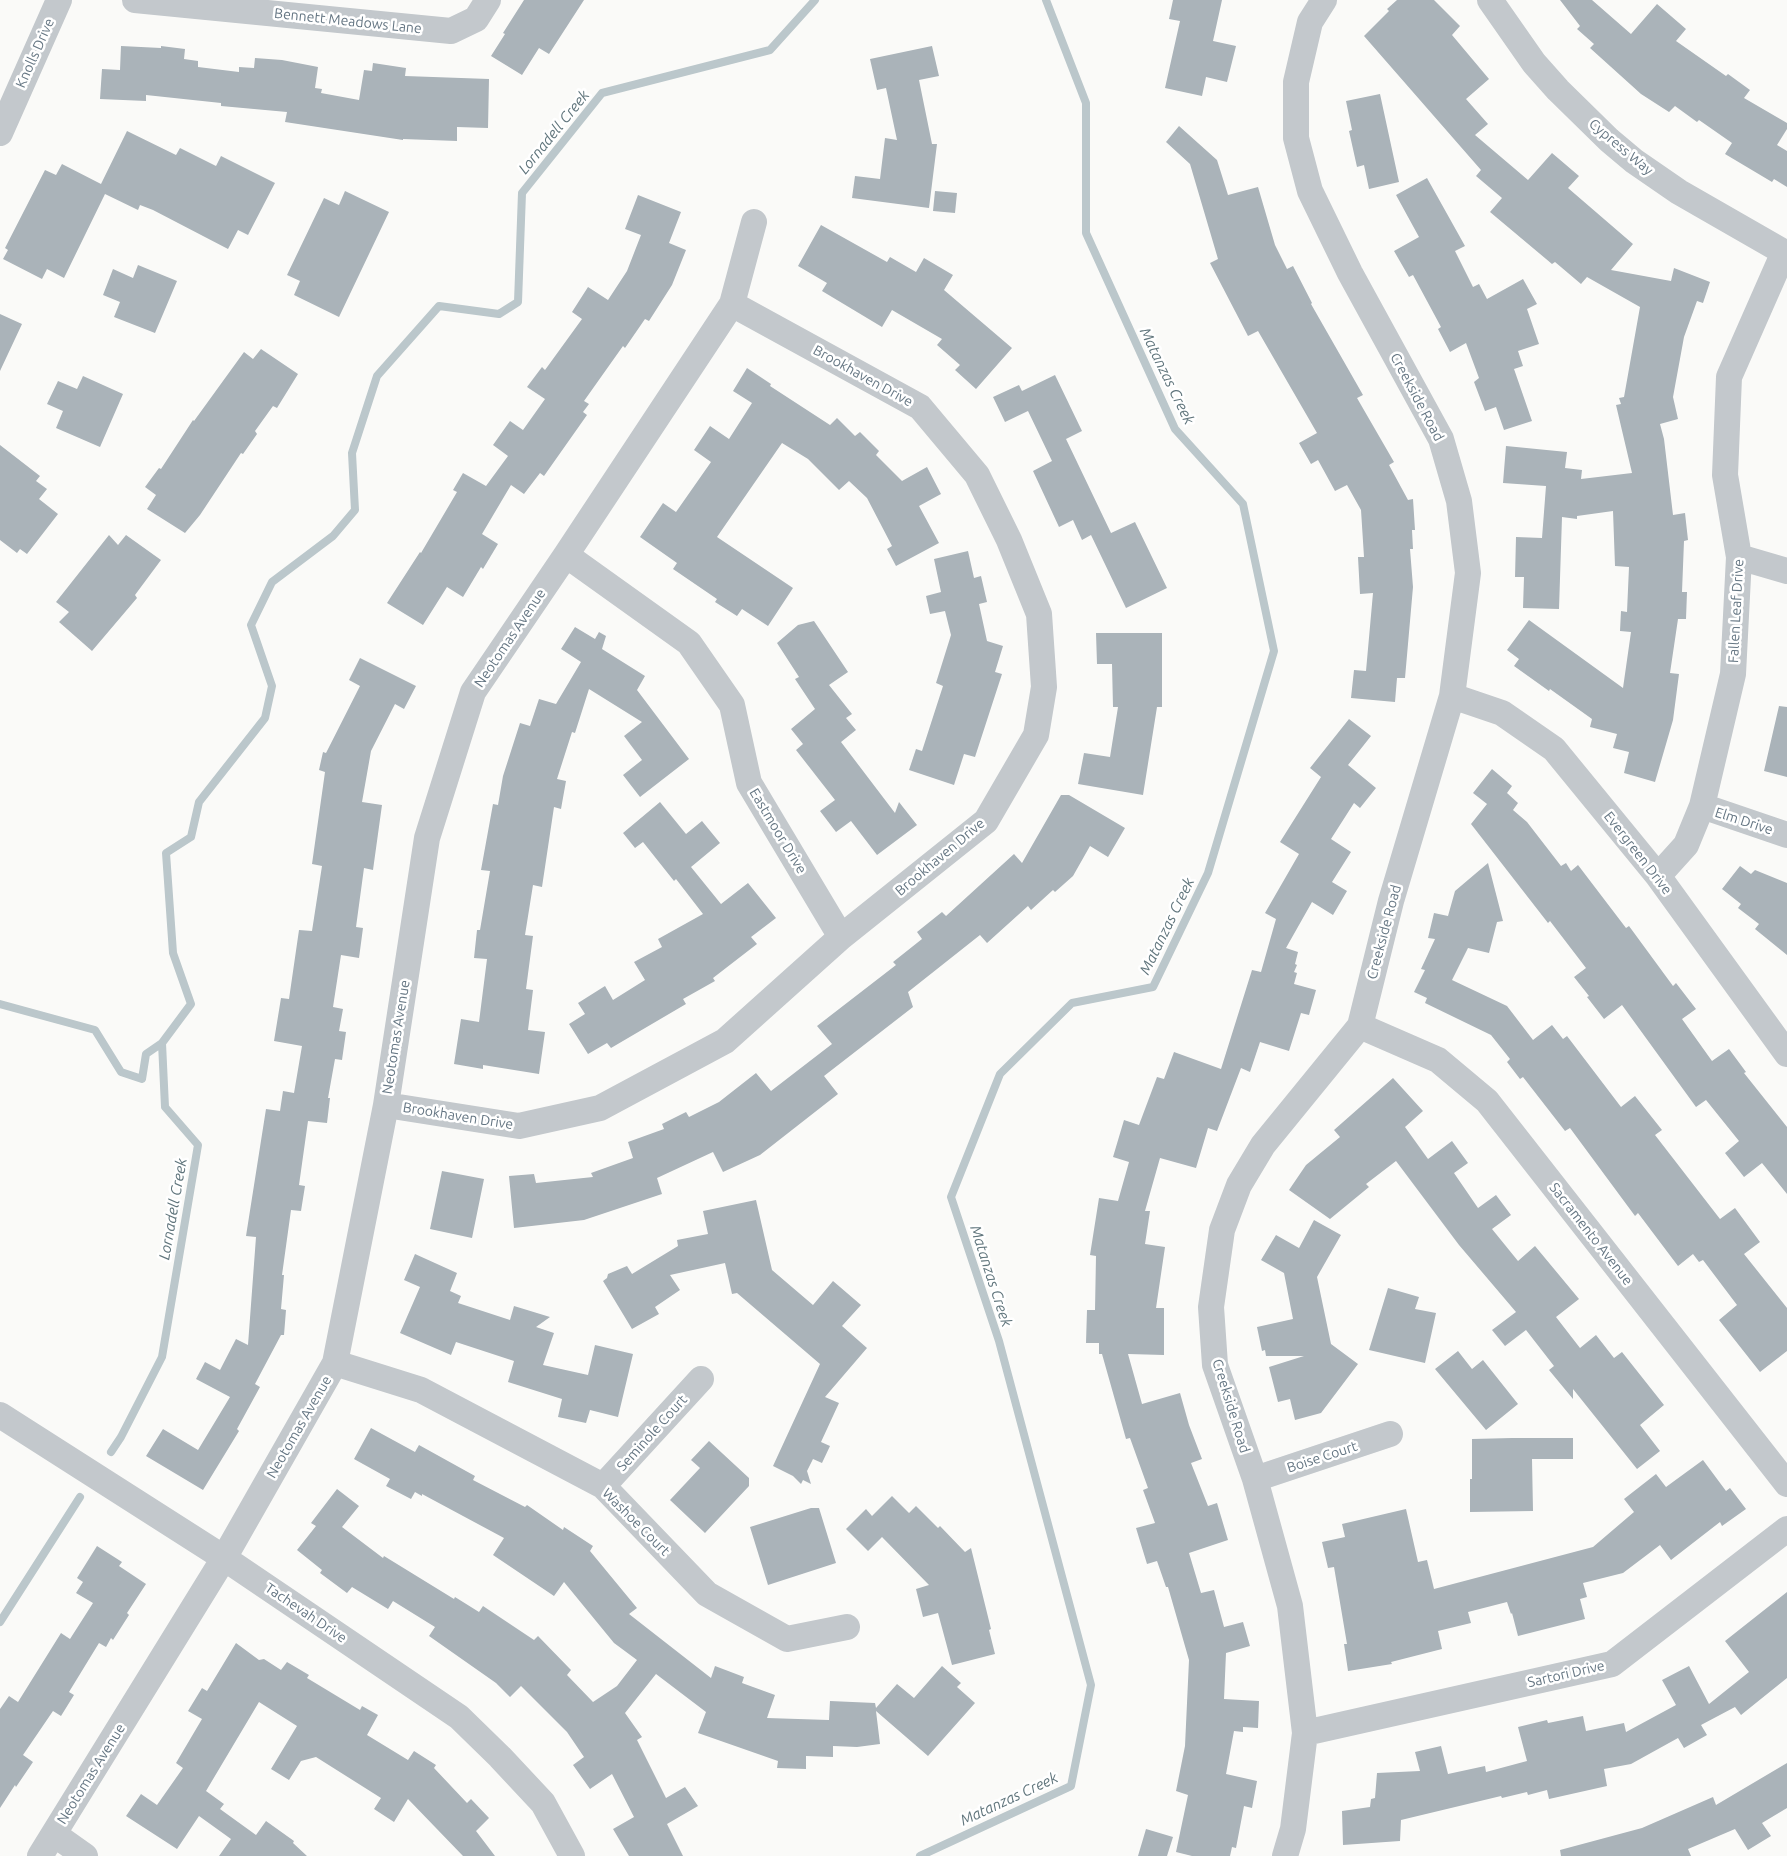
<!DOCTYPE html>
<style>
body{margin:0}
canvas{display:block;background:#fafaf8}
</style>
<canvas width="1787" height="1856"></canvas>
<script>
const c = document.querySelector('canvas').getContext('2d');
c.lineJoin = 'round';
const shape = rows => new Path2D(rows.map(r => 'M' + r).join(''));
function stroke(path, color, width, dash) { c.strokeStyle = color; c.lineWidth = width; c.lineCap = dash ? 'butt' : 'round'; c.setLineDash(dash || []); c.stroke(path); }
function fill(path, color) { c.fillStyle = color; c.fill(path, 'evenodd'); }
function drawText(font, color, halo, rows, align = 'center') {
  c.font = font + ' Ubuntu,sans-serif'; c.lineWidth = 5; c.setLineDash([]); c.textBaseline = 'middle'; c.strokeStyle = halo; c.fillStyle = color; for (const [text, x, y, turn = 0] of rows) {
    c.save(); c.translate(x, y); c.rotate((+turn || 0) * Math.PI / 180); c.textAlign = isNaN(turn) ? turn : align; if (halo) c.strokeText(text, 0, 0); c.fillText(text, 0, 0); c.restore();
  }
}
stroke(shape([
 [0,1004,95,1030,121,1072,142,1079,146,1054,162,1043],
 [111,1452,121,1437,162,1357,198,1145,165,1107,162,1043,191,1004,173,953,166,853,191,837,199,802,265,718,272,686,251,625,272,582,333,536,355,510,352,453,377,376,439,306,499,314,518,302,522,193,602,93,770,50,815,0],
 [0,1622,80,1497],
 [920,1856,1071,1786,1091,1685,999,1341,951,1197,1000,1074,1072,1003,1153,987,1208,873,1274,651,1243,504,1175,429,1086,233,1086,103,1046,0]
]), '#bbc7cb', 8);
fill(shape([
 [524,0,584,0,549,54,539,48,522,75,491,56,505,34,503,33],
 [1173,0,1222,0,1213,41,1236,46,1227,82,1206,77,1202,96,1165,88,1180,21,1169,19],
 [1397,0,1434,0,1460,26,1452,35,1489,79,1466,99,1488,124,1475,135,1528,180,1552,153,1579,176,1568,188,1633,244,1611,270,1671,281,1674,268,1710,282,1703,303,1697,301,1684,337,1673,397,1678,419,1660,424,1664,439,1673,515,1685,513,1688,540,1684,541,1682,592,1687,592,1686,619,1678,619,1670,673,1679,674,1673,720,1655,782,1624,773,1629,752,1613,748,1617,734,1590,727,1592,719,1550,689,1549,691,1514,666,1519,659,1507,650,1529,620,1623,688,1631,632,1620,631,1621,611,1627,612,1629,567,1615,566,1613,511,1577,516,1577,519,1562,517,1559,609,1523,608,1524,577,1515,577,1516,537,1542,538,1546,486,1503,483,1506,446,1567,452,1565,468,1582,470,1581,479,1632,473,1616,405,1621,404,1619,398,1624,397,1640,307,1587,277,1581,284,1555,262,1552,264,1490,212,1502,198,1476,176,1481,170,1364,36,1389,11,1387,9],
 [1560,0,1592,0,1631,34,1657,4,1686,29,1676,41,1726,76,1728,74,1750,90,1744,98,1787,123,1787,129,1777,145,1787,151,1787,187,1774,179,1772,182,1725,154,1732,143,1699,120,1697,122,1675,106,1669,112,1641,94,1590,48,1594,44,1577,29,1580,26],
 [121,46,161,48,161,46,185,49,184,59,198,61,198,67,239,72,239,67,254,68,255,58,282,60,318,67,315,88,322,89,321,93,359,100,364,70,372,71,373,63,406,68,405,76,489,79,488,128,457,127,457,141,403,139,403,140,285,122,287,112,221,106,221,103,146,95,146,101,100,99,102,69,120,70],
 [932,46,939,76,919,80,932,144,937,144,929,208,852,198,855,176,880,179,885,138,897,140,886,88,877,90,870,59],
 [1380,94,1399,182,1369,189,1364,165,1357,167,1349,131,1352,130,1346,101],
 [1179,126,1217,160,1228,195,1258,187,1275,245,1287,269,1293,266,1312,303,1311,304,1363,395,1357,398,1394,462,1389,465,1408,500,1413,499,1415,530,1412,530,1413,549,1410,549,1413,587,1405,678,1397,678,1395,702,1351,698,1354,670,1366,671,1373,593,1360,594,1358,557,1364,557,1361,510,1347,485,1335,491,1318,460,1311,464,1299,443,1317,433,1258,331,1248,336,1210,263,1218,259,1190,164,1166,142],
 [127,131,176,155,180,148,216,166,221,156,275,183,248,235,238,230,228,249,153,210,140,205,138,210,105,194,64,278,47,269,42,279,3,259,8,250,5,248,45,170,56,175,62,164,101,184],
 [1427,178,1465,246,1455,251,1473,287,1479,284,1487,299,1523,279,1537,304,1527,309,1539,344,1518,351,1523,366,1514,369,1532,421,1504,430,1496,407,1485,411,1474,382,1479,378,1466,343,1450,352,1438,329,1441,327,1413,275,1409,277,1394,251,1419,237,1396,195],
 [345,191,389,212,339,317,294,295,300,281,287,275,324,198,339,205],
 [935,191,957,193,955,213,933,211],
 [638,195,681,212,669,243,686,250,672,285,649,321,645,319,625,348,623,346,584,401,589,404,583,412,587,415,544,476,540,473,524,494,511,485,482,534,498,544,483,569,481,567,463,597,447,587,423,625,387,603,420,552,421,553,457,492,453,490,463,473,486,486,508,456,493,445,510,421,523,430,545,399,527,387,542,367,545,370,582,319,572,312,588,287,608,300,627,271,641,235,625,229],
 [821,225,887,262,890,257,916,272,924,258,953,275,944,290,1012,348,976,389,955,370,960,365,937,345,942,339,892,310,882,327,822,291,827,283,798,266],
 [138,265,177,281,155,333,114,317,120,302,103,295,113,269,133,278],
 [0,314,22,324,0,371],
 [261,349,298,374,277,408,273,406,255,431,257,434,243,454,241,453,200,515,185,533,147,509,156,495,145,487,159,468,161,469,193,420,194,421,244,352,253,359],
 [747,368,771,384,770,386,830,425,837,418,855,436,860,432,879,451,876,455,902,481,927,467,941,494,919,506,939,543,896,566,887,549,892,546,867,498,849,481,839,490,808,459,782,443,717,537,793,588,768,626,742,609,737,616,715,602,717,599,673,569,677,563,640,537,663,503,676,512,711,462,694,450,710,426,729,439,752,403,733,391],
 [1055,375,1082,431,1066,439,1111,533,1135,522,1167,588,1126,608,1091,535,1082,540,1073,520,1059,527,1033,471,1052,461,1028,411,1005,422,993,397,1019,385,1022,391],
 [83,376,123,394,100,447,56,428,63,411,47,404,58,381,77,389],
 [0,445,40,476,36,481,47,489,39,499,58,514,27,554,20,549,17,553,0,540],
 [109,535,118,545,126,535,161,560,135,595,137,598,92,651,59,622,69,612,56,602],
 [968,551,974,578,981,576,987,602,979,604,987,641,1003,646,995,672,1002,674,975,757,964,754,954,785,909,770,916,749,922,751,943,686,936,683,951,635,945,611,930,614,926,596,941,592,934,559],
 [814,621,848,672,829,685,852,714,846,718,856,730,841,742,895,813,899,802,917,825,877,855,851,821,836,832,820,811,835,800,796,750,803,744,791,729,815,709,795,679,799,677,777,643,798,625],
 [575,627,595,639,599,632,606,636,602,649,645,676,637,690,689,759,640,797,623,775,642,760,624,736,642,722,589,689,575,733,572,732,557,779,566,781,561,809,554,807,542,887,533,885,525,935,533,936,526,989,533,990,528,1030,545,1032,539,1074,483,1065,483,1069,454,1064,461,1019,479,1022,487,959,474,958,477,930,480,930,490,871,481,870,493,804,498,805,503,776,520,723,530,726,539,699,556,704,581,662,561,649],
 [1096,633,1162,633,1162,707,1157,707,1143,795,1078,784,1084,753,1110,757,1118,707,1113,707,1112,664,1097,664],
 [360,658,416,686,404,709,395,704,371,751,362,802,382,805,373,870,364,868,356,927,363,928,359,958,341,955,333,1007,343,1009,339,1031,346,1032,342,1060,335,1059,328,1098,330,1098,327,1123,308,1121,299,1185,305,1186,301,1211,291,1210,282,1275,284,1275,281,1309,286,1310,284,1335,281,1335,255,1384,260,1387,237,1429,239,1431,203,1490,146,1456,163,1429,198,1450,230,1397,196,1379,205,1362,220,1370,236,1339,248,1345,256,1237,246,1236,266,1109,280,1111,283,1091,294,1093,302,1046,274,1041,281,998,289,999,299,930,312,931,322,866,312,864,325,772,319,770,323,752,326,753,360,686,349,680],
 [1779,706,1787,707,1787,777,1764,771],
 [1349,719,1371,736,1348,765,1376,788,1360,808,1354,803,1331,839,1351,852,1332,882,1347,891,1333,915,1312,902,1286,948,1298,952,1295,964,1297,965,1294,972,1297,973,1294,984,1316,990,1309,1015,1301,1013,1289,1051,1260,1042,1250,1072,1241,1068,1217,1131,1208,1128,1196,1168,1160,1158,1145,1211,1150,1211,1145,1244,1165,1247,1156,1308,1164,1308,1164,1355,1128,1354,1142,1404,1180,1393,1189,1425,1202,1459,1191,1463,1208,1506,1217,1503,1228,1540,1189,1553,1201,1593,1214,1590,1224,1627,1243,1622,1250,1646,1226,1653,1224,1699,1259,1701,1258,1728,1243,1727,1243,1732,1234,1731,1226,1774,1257,1781,1252,1808,1244,1806,1236,1848,1232,1847,1230,1856,1192,1856,1176,1852,1188,1795,1176,1791,1185,1746,1189,1660,1168,1587,1166,1587,1157,1561,1147,1564,1136,1528,1155,1523,1143,1490,1148,1488,1130,1438,1126,1439,1102,1354,1099,1354,1099,1343,1086,1343,1087,1310,1095,1310,1096,1256,1090,1255,1099,1198,1118,1201,1129,1162,1113,1157,1124,1120,1139,1125,1157,1077,1164,1079,1174,1052,1221,1069,1252,970,1261,972,1276,919,1265,913,1299,854,1280,842,1321,777,1310,768],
 [1492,769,1512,786,1507,793,1518,803,1513,810,1527,822,1561,866,1566,863,1571,871,1578,865,1626,928,1629,926,1673,986,1676,983,1696,1009,1682,1019,1712,1061,1729,1049,1746,1072,1744,1073,1787,1127,1787,1194,1762,1163,1744,1177,1725,1153,1739,1141,1706,1100,1696,1107,1622,1005,1604,1019,1587,997,1589,996,1574,977,1586,968,1550,921,1548,923,1471,824,1487,804,1473,793],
 [1061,795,1069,795,1125,828,1108,857,1090,846,1073,876,1055,892,1053,890,1031,910,1028,906,987,943,980,935,908,992,913,1007,824,1076,838,1094,760,1155,723,1172,713,1152,657,1178,662,1194,584,1220,514,1228,509,1176,534,1174,536,1183,593,1177,591,1173,633,1158,628,1142,664,1129,662,1124,686,1112,689,1117,719,1102,756,1073,771,1091,832,1044,817,1026,896,965,893,962,922,939,917,932,942,912,946,916,1014,854,1022,863],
 [660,802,686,834,702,821,720,843,691,867,721,904,748,883,776,918,751,937,757,944,713,978,715,981,683,999,686,1004,611,1048,607,1043,588,1054,569,1024,585,1014,578,1003,605,986,613,1000,645,980,634,962,662,947,658,939,703,914,676,879,674,881,643,842,635,848,623,833],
 [1488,863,1503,921,1497,922,1489,953,1468,948,1452,980,1507,1006,1533,1040,1552,1025,1563,1039,1567,1036,1621,1107,1635,1096,1662,1130,1655,1135,1720,1219,1735,1208,1760,1242,1744,1254,1787,1308,1787,1351,1760,1372,1719,1320,1737,1305,1703,1260,1699,1262,1693,1254,1678,1266,1638,1213,1635,1216,1570,1128,1565,1131,1523,1077,1520,1079,1507,1062,1510,1059,1491,1035,1425,1003,1427,998,1414,992,1425,970,1421,969,1435,939,1428,938,1434,913,1448,916,1455,891],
 [1740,866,1751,874,1755,870,1787,883,1787,955,1755,929,1759,924,1738,908,1741,904,1722,889],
 [1393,1078,1423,1111,1405,1127,1428,1159,1452,1141,1468,1163,1454,1173,1478,1208,1496,1195,1511,1215,1492,1229,1518,1261,1535,1246,1579,1299,1556,1317,1580,1348,1596,1335,1614,1358,1622,1352,1664,1405,1640,1425,1660,1451,1637,1469,1573,1389,1573,1399,1549,1370,1554,1366,1526,1330,1505,1346,1492,1330,1516,1312,1459,1245,1396,1161,1366,1184,1369,1187,1330,1219,1289,1190,1306,1165,1340,1137,1334,1130],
 [442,1171,484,1179,472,1238,430,1229],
 [756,1200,772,1270,813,1305,833,1281,861,1305,842,1326,867,1348,825,1397,839,1403,821,1442,830,1446,822,1463,813,1459,807,1471,811,1484,803,1480,801,1484,793,1476,773,1466,820,1364,737,1293,732,1294,725,1263,670,1275,680,1290,655,1307,659,1314,632,1329,603,1281,607,1278,608,1274,627,1266,632,1274,678,1246,677,1240,708,1234,703,1211],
 [1314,1220,1341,1235,1317,1277,1331,1344,1358,1364,1321,1413,1295,1420,1290,1399,1278,1402,1269,1367,1304,1356,1266,1356,1265,1350,1262,1351,1257,1327,1293,1319,1284,1273,1261,1260,1276,1235,1299,1248],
 [415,1254,457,1273,450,1291,461,1296,458,1303,510,1320,514,1306,550,1317,536,1327,554,1333,543,1365,588,1375,595,1345,633,1354,618,1417,590,1410,586,1423,558,1417,562,1399,508,1382,514,1361,456,1342,451,1355,400,1333,420,1287,404,1280],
 [1388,1288,1419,1297,1415,1309,1436,1313,1425,1363,1369,1350],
 [1458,1351,1472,1369,1483,1360,1518,1404,1486,1430,1435,1369],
 [371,1428,415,1452,419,1445,475,1476,473,1480,525,1507,527,1505,563,1530,564,1527,593,1546,590,1551,637,1608,629,1614,711,1678,715,1666,744,1677,742,1683,775,1695,767,1718,829,1720,830,1701,875,1703,876,1708,897,1684,914,1698,942,1666,961,1683,957,1687,975,1703,928,1756,876,1711,880,1744,857,1747,833,1746,833,1757,806,1756,806,1769,777,1768,778,1761,698,1733,706,1712,656,1674,625,1713,642,1737,637,1740,666,1798,685,1787,698,1806,667,1824,683,1856,629,1856,613,1829,634,1817,612,1774,590,1789,573,1765,584,1757,567,1732,521,1686,510,1697,496,1683,429,1636,435,1627,393,1601,388,1609,352,1587,347,1593,320,1573,322,1570,297,1550,316,1526,311,1523,337,1489,359,1506,342,1527,383,1558,384,1556,454,1599,455,1597,479,1612,483,1606,534,1640,538,1636,571,1670,567,1675,593,1702,617,1686,637,1660,614,1643,564,1582,554,1596,493,1555,504,1538,422,1494,422,1496,415,1492,411,1499,386,1486,390,1479,354,1459],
 [1512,1438,1573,1438,1573,1459,1532,1459,1533,1511,1470,1512,1470,1479,1472,1479,1472,1439],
 [709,1441,749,1478,749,1486,705,1533,670,1500,700,1468,691,1460],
 [1703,1460,1726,1491,1730,1488,1746,1509,1722,1526,1720,1522,1671,1560,1660,1545,1623,1573,1583,1583,1587,1597,1580,1599,1585,1619,1518,1636,1512,1613,1511,1614,1507,1602,1468,1612,1471,1623,1438,1631,1442,1649,1391,1662,1392,1664,1348,1671,1344,1644,1347,1644,1334,1567,1328,1568,1322,1542,1345,1537,1342,1524,1406,1509,1418,1562,1427,1560,1434,1589,1593,1547,1634,1512,1624,1499,1656,1474,1666,1487],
 [892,1496,909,1513,916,1506,938,1528,940,1526,965,1552,971,1548,991,1629,989,1630,995,1654,952,1665,938,1613,923,1617,916,1589,929,1585,882,1537,868,1551,846,1529,866,1509,872,1516],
 [811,1508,819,1508,836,1563,768,1585,750,1527],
 [97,1546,122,1562,119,1566,146,1584,127,1613,129,1615,113,1640,111,1638,106,1647,99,1643,69,1692,74,1695,61,1716,53,1711,23,1755,33,1762,16,1787,15,1785,0,1808,0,1709,9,1696,18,1702,61,1633,70,1639,93,1603,76,1593,83,1582,77,1578],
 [1787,1592,1787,1678,1741,1715,1735,1707,1701,1725,1707,1735,1684,1748,1678,1738,1631,1764,1604,1769,1607,1786,1549,1799,1547,1790,1528,1795,1527,1792,1502,1798,1501,1796,1401,1820,1400,1841,1343,1845,1342,1811,1370,1807,1371,1799,1375,1798,1377,1773,1420,1771,1415,1752,1441,1746,1448,1774,1485,1766,1486,1772,1527,1761,1518,1727,1547,1720,1548,1723,1583,1716,1586,1731,1624,1723,1626,1732,1676,1705,1662,1680,1689,1666,1709,1704,1749,1672,1725,1641],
 [236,1643,259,1660,264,1659,281,1670,287,1662,309,1675,307,1678,360,1710,362,1706,378,1715,367,1735,408,1760,414,1751,436,1765,434,1768,467,1803,471,1799,489,1818,476,1831,495,1856,463,1856,408,1799,394,1822,374,1809,381,1798,316,1757,301,1761,289,1780,271,1769,297,1726,259,1702,206,1791,224,1804,220,1809,256,1835,266,1821,294,1841,293,1843,307,1856,219,1856,231,1839,199,1816,177,1849,126,1816,141,1794,157,1805,183,1768,176,1763,202,1719,188,1711,202,1688,207,1691],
 [1787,1763,1787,1808,1762,1823,1771,1836,1748,1850,1735,1829,1688,1849,1691,1856,1561,1856,1560,1850,1642,1828,1713,1797,1716,1805],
 [1146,1829,1173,1837,1167,1856,1138,1856]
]), '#aab3b9');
stroke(shape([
 [135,0,451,31,476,19,488,0],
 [1490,0,1534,63,1558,90,1609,140,1634,161,1679,192,1787,254],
 [0,133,59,0],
 [566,555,689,643,732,705,749,783,841,937],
 [1739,557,1787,571],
 [1452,696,1502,713,1554,749,1658,876,1787,1054],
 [1702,806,1787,835],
 [1658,876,1686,845,1702,806,1733,674,1739,557,1725,475,1729,377,1784,252],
 [1360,1026,1438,1060,1487,1101,1787,1484],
 [386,1105,519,1126,600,1108,725,1041,841,937,986,821,1036,735,1044,687,1039,614,1009,540,977,475,920,407,732,304],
 [335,1363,421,1390,603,1486,707,1594,787,1639,847,1627],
 [0,1415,224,1558,459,1717,500,1757,543,1803,572,1856],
 [1255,1479,1390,1434],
 [603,1486,701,1379],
 [1305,1733,1612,1664,1787,1529],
 [54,1834,85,1856],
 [40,1856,224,1558,335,1363,386,1105,427,838,473,692,566,555,732,304,754,222],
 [1285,1856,1293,1829,1305,1733,1290,1606,1255,1479,1215,1365,1211,1307,1222,1230,1239,1185,1263,1145,1360,1026,1391,901,1452,696,1468,573,1459,501,1441,439,1350,273,1310,191,1296,138,1296,82,1310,22,1324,0]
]), '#c3c8cc', 26);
drawText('14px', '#657683', '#fff', [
 ["Bennett Meadows Lane",348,21,6],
 ["Knolls Drive",35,53,-66],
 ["Cypress Way",1621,147,40],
 ["Brookhaven Drive",863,376,29],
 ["Creekside Road",1417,397,62],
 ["Fallen Leaf Drive",1736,611,-87],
 ["Neotomas Avenue",510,638,-56],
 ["Elm Drive",1744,821,18],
 ["Eastmoor Drive",778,831,59],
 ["Evergreen Drive",1638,853,52],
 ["Brookhaven Drive",940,857,-40],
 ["Creekside Road",1384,932,-75],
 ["Neotomas Avenue",396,1037,-81],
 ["Brookhaven Drive",458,1116,9],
 ["Sacramento Avenue",1591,1234,52],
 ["Creekside Road",1231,1406,73],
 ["Neotomas Avenue",299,1427,-60],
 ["Seminole Court",652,1433,-48],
 ["Boise Court",1322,1457,-18],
 ["Washoe Court",636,1522,45],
 ["Tachevah Drive",306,1613,34],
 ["Sartori Drive",1566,1674,-13],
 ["Neotomas Avenue",91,1774,-58]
]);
drawText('italic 15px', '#60757c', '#fff', [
 ["Lornadell Creek",554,132,-51],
 ["Matanzas Creek",1167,376,64],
 ["Matanzas Creek",1167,926,-64],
 ["Lornadell Creek",173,1209,-80],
 ["Matanzas Creek",991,1276,72],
 ["Matanzas Creek",1009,1799,-25]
]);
</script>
